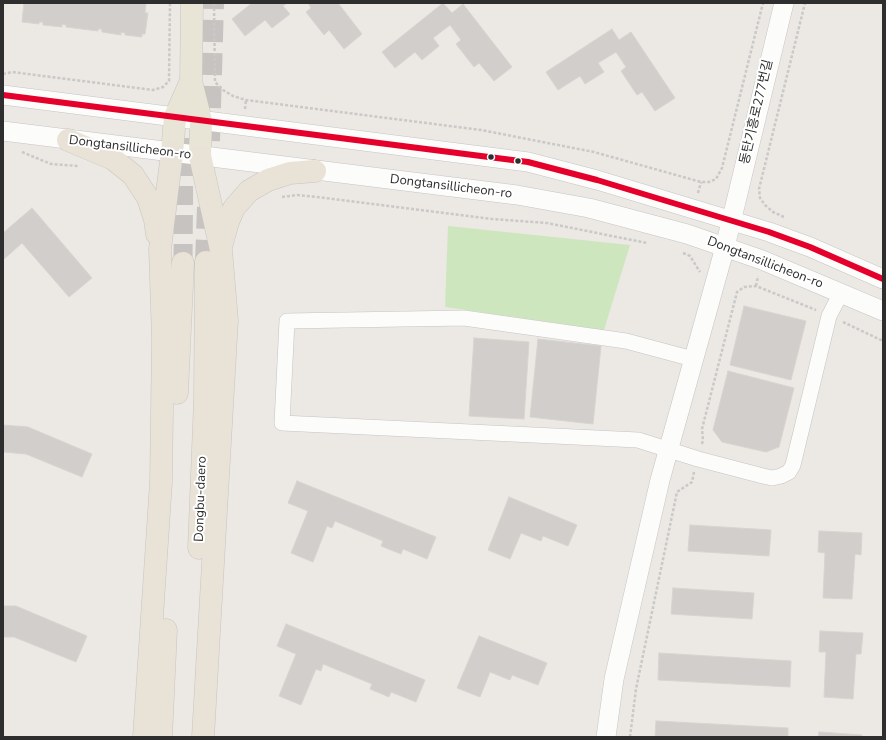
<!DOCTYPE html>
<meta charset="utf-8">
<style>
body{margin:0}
#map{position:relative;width:886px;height:740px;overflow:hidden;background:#ece8e4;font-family:"Nunito Sans",sans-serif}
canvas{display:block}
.frame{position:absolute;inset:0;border:4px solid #2e2e2e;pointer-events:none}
</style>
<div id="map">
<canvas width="886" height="740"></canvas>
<div class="frame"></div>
</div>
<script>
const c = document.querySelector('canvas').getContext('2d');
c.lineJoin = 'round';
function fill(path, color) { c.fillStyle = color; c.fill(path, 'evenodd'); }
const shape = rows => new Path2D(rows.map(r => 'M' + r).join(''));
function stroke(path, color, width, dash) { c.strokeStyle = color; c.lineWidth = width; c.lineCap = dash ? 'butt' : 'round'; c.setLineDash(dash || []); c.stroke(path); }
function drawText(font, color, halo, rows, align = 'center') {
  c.font = font + ' "Nunito Sans","Noto Sans KR",sans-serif'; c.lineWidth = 4; c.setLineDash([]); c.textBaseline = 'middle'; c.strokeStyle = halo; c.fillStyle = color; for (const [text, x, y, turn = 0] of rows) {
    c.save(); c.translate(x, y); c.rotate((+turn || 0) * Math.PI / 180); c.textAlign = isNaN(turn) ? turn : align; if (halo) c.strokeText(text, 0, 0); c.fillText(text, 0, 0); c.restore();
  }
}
fill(shape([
 [448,226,630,245,604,330,445,307]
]), '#cee6be');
const building = shape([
 [24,3,146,3,145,13,148,13,145,34,142,34,142,37,125,35,125,33,121,32,121,35,102,32,102,29,98,29,98,31,66,27,66,25,62,24,62,27,43,25,43,22,39,22,39,24,22,22,24,3],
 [252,3,287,3,283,6,290,14,272,28,265,20,245,36,232,19,252,3],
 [308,3,338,3,362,34,344,49,329,30,324,35,306,12,311,8,308,3],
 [443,3,452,13,463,4,512,67,494,81,479,63,474,67,456,44,461,40,450,25,433,38,439,46,422,60,415,52,395,68,382,52,443,3],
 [612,29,619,40,631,32,675,98,655,111,642,92,637,95,621,71,626,67,616,52,598,63,604,72,585,84,580,76,558,90,546,72,612,29],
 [32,208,92,278,69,297,22,243,3,260,3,233,32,208],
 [744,306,806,321,791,380,730,365,744,306],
 [474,338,529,342,524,419,469,416,474,338],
 [538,339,601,346,593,424,530,417,538,339],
 [728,371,794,388,779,447,766,452,722,442,713,430,728,371],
 [3,425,28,427,92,454,82,477,26,454,3,452,3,425],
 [297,481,436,537,427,559,403,549,401,554,381,546,383,541,335,521,332,528,327,526,313,562,291,553,308,511,288,503,297,481],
 [509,497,577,525,568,546,543,536,541,541,521,533,510,559,488,550,509,497],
 [690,525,771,530,769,556,688,551,690,525],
 [819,531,862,533,861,555,855,554,852,599,823,598,825,553,818,552,819,531],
 [673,588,754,593,752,619,671,614,673,588],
 [3,606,16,606,87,636,76,662,14,637,3,637,3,606],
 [286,624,425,680,416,702,391,692,389,697,370,689,372,684,323,664,321,671,316,669,301,705,279,696,296,654,277,646,286,624],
 [820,631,863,633,861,654,856,654,853,699,824,697,826,652,819,652,820,631],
 [479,636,547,663,538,685,512,675,510,680,490,672,480,697,457,688,479,636],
 [659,653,791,661,790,687,658,680,659,653],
 [656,721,788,728,788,737,655,737,656,721],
 [819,732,862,735,862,737,818,737,819,732]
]);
fill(building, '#d1cecb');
stroke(building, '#d7d4d0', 1);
stroke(shape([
 [183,263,184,138]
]), '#c6c3c0', 19, [19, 10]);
stroke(shape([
 [209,141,213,3],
 [206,262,208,207]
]), '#c6c3c0', 22, [22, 11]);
const minor = shape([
 [693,359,626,341,464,318,287,321,282,423,638,440,698,459,763,476,772,478,781,476,789,472,793,465,829,316,841,293]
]);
const tertiary = shape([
 [3,95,528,162,597,180,769,232,810,247,883,279],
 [3,131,517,195,589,208,687,234,762,260,883,311],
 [606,737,614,679,660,480,725,247,784,3]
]);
const primary = shape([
 [192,3,191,81,201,121,200,156],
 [172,153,175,117,191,81]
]);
const trunk = shape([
 [68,140,113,159,133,175,148,198,155,220,157,234],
 [200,156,221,250,227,320,203,737],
 [221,247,228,222,234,208,249,191,268,180,290,173,315,171],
 [177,393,183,263],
 [199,548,205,400,206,262],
 [144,737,161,482,163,339,160,249,172,153],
 [161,737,166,630]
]);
stroke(minor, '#c5c4c5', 16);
stroke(tertiary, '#c5c4c5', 20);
stroke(primary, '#c6c5c4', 23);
stroke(trunk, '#c6c5c4', 23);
stroke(shape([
 [214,3,215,82,223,90,233,96,246,100,481,130,594,152,701,182,709,182,716,179,722,168,763,3],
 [3,74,12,72,153,90,163,87,169,81,170,3],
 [245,109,246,100],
 [22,152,51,164,78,166],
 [698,193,701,182],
 [282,197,297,195,317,197,492,219,547,223,647,243],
 [784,217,773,212,765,205,760,198,759,189,805,3],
 [683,253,690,256,700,272],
 [756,286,758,276],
 [843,322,883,341],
 [702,444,703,440,702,429,737,292,744,287,756,286,816,310],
 [630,737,636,689,677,492,692,482,694,472]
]), '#c9c9c8', 2.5, [3, 2]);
stroke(minor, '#fcfcfb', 15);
stroke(tertiary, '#fcfcfb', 19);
stroke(primary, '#e8e4d6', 22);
stroke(trunk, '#e9e2d6', 22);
stroke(shape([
 [3,95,528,162,597,180,769,232,810,247,883,279]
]), '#e4002b', 6);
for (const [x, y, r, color] of [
 [491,157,3.5,"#2e2e2e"],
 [518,161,3.5,"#2e2e2e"]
]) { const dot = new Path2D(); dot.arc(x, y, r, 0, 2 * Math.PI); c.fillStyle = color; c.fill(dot); stroke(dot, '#fff', 1.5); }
drawText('13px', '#2e2e2e', '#fff', [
 ["동탄기흥로277번길",757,112,-77],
 ["Dongtansillicheon-ro",130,148,7],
 ["Dongtansillicheon-ro",451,187,7],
 ["Dongtansillicheon-ro",765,263,21],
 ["Dongbu-daero",201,499,-88]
]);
</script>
